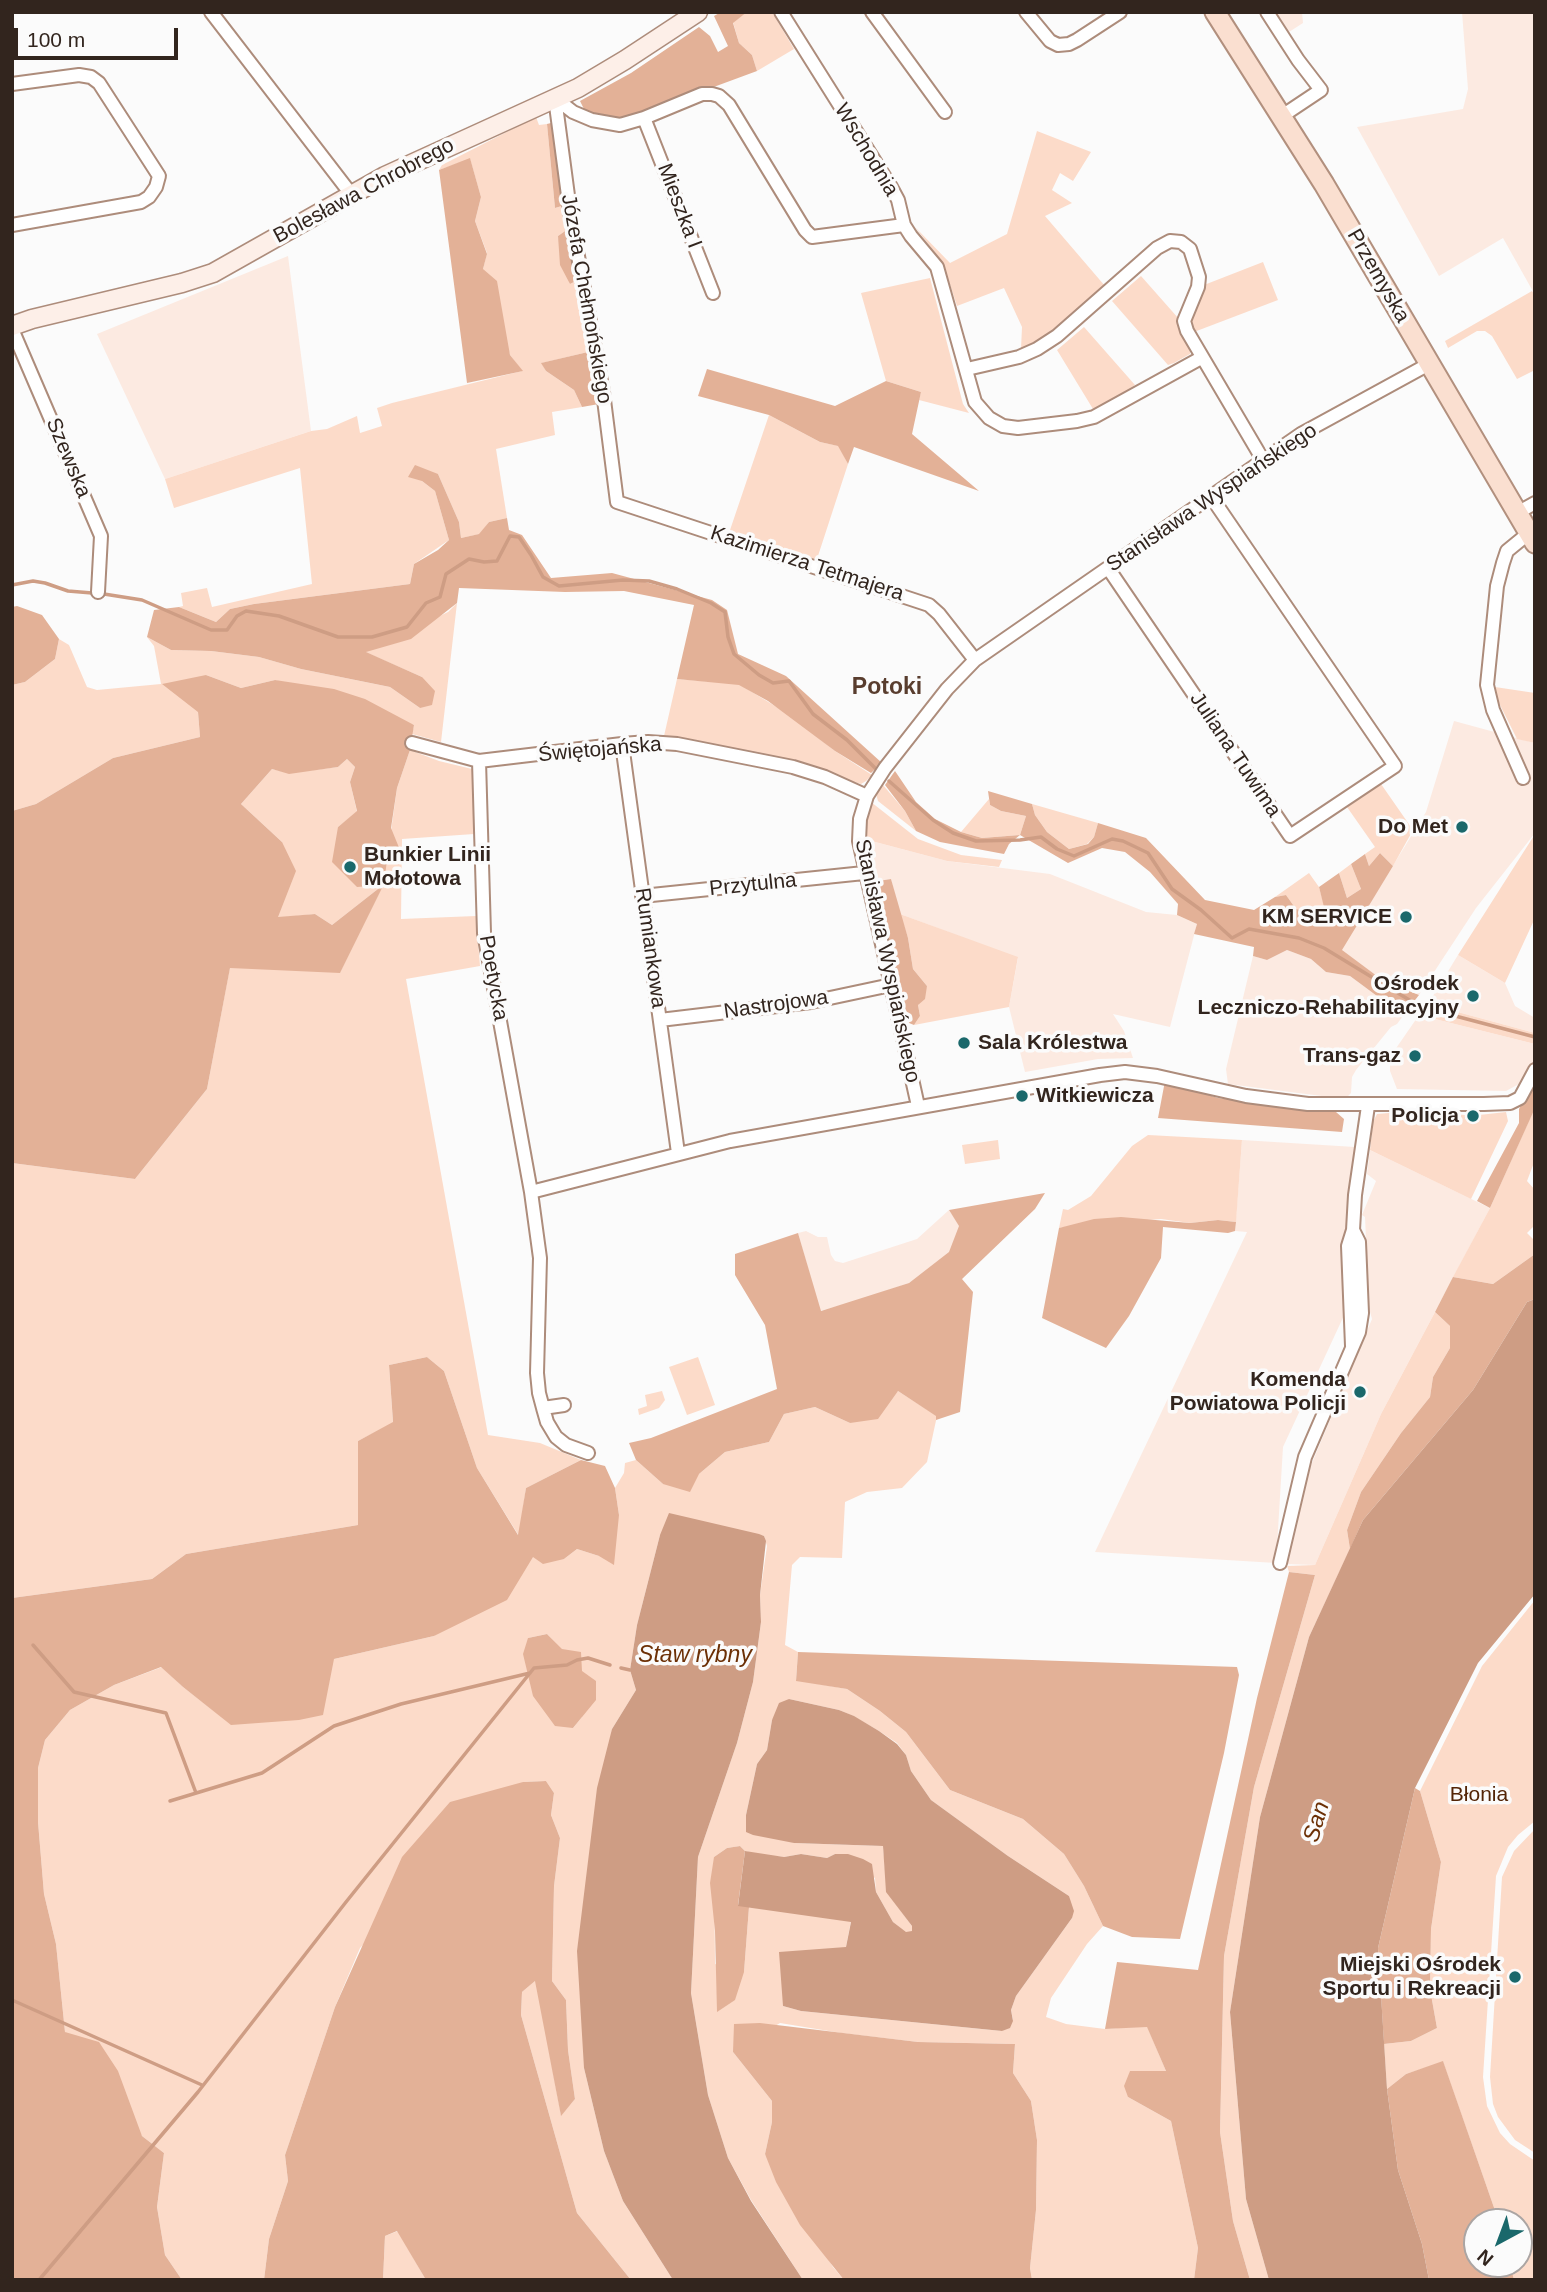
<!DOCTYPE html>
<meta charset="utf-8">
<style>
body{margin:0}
#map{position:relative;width:1547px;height:2292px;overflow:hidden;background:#fbfbfb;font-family:Helvetica,sans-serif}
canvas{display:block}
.frame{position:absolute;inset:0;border:14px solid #32251e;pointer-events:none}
.north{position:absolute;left:1463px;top:2208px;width:70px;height:70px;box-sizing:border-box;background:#fbfbfb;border:2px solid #aba5a3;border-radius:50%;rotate:221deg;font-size:19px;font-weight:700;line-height:28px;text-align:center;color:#32251e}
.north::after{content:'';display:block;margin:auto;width:24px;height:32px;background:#1a686b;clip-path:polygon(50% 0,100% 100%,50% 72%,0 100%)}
.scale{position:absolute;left:14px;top:28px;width:164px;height:32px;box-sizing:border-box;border:4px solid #32251e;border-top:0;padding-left:9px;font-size:21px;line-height:24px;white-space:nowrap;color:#32251e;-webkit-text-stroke:5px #fbfbfb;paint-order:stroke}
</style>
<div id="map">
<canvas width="1547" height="2292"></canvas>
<div class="frame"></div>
<div class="north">N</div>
<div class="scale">100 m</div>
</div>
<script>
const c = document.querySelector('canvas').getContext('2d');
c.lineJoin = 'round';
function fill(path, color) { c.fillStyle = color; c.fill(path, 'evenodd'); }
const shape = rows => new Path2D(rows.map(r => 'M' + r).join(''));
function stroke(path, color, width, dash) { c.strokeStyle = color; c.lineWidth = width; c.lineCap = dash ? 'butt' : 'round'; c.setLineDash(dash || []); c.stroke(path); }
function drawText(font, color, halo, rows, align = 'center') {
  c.font = font + ' Helvetica,sans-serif'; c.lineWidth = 7; c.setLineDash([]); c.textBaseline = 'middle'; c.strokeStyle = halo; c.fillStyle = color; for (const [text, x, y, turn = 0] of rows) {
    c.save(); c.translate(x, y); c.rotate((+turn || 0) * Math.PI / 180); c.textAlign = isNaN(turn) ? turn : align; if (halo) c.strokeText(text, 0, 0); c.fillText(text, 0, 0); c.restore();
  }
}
fill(shape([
 [1276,12,1302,12,1303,23,1289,32],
 [1462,12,1535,12,1535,295,1503,238,1439,276,1357,127,1463,109,1468,89],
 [288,256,311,431,165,479,97,334],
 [1454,721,1535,743,1535,833,1476,908,1419,995,1381,979,1341,950,1426,812],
 [864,839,947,861,1050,874,1146,912,1177,915,1197,924,1170,1027,1113,1014,1124,1031,1133,1058,1098,1059,1025,1072,1009,1007,1018,958,900,914,891,879,872,882],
 [1287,950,1311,959,1326,972,1350,976,1377,996,1409,1008,1397,1024,1391,1027,1356,1070,1352,1077,1351,1093,1345,1099,1228,1084,1226,1069,1253,956,1267,960],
 [1458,955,1505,983,1515,1006,1535,1018,1535,1033,1428,1004],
 [1419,1015,1535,1044,1535,1058,1529,1071,1519,1084,1506,1091,1397,1089,1390,1071,1390,1057],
 [1242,1140,1355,1147,1345,1233,1347,1309,1283,1447,1276,1563,1095,1552,1247,1232,1235,1231],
 [1370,1150,1490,1208,1381,1414,1315,1565,1285,1564,1297,1499,1372,1319,1369,1308,1365,1217,1362,1215,1376,1181,1367,1174],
 [949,1210,960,1226,950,1252,909,1283,856,1301,820,1311,798,1233,806,1231,818,1237,827,1237,831,1255,835,1261,843,1263,917,1239]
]), '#fceae1');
fill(shape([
 [747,12,772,12,794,49,757,71,752,55,739,43,733,22],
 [536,117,539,125,547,124,555,208,565,205,568,229,558,236,570,284,576,281,588,352,542,363,546,371,574,390,582,407,552,412,555,435,496,449,507,518,489,522,480,534,461,538,459,522,438,474,422,481,435,491,449,540,414,564,410,584,254,604,230,609,216,622,179,607,183,606,181,593,207,588,212,607,312,584,300,468,174,508,165,479,311,431,327,429,357,416,360,433,382,426,377,408,392,403,522,371,510,355,483,269,487,253,475,221,481,197,470,159,439,170,442,165],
 [1037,131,1091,152,1073,181,1060,173,1052,190,1072,203,1045,216,1105,286,1039,343,1021,349,1022,327,1004,288,957,306,943,263,915,227,950,263,1007,234],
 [1263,262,1278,300,1194,332,1190,324,1204,285],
 [1141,276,1179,319,1190,347,1190,354,1174,363,1168,365,1112,301],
 [930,278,963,404,969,413,919,400,921,392,886,381,861,293],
 [1532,291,1535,295,1535,370,1517,379,1492,336,1485,331,1477,331,1448,348,1445,341],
 [1084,327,1135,385,1115,399,1093,409,1057,350],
 [769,415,820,442,839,446,848,464,816,562,729,533],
 [457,603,441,742,412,734,414,725,275,680,241,688,206,675,198,712,200,737,113,758,36,804,12,811,12,685,25,682,55,659,59,639,69,645,87,687,97,690,161,684,154,646,147,637,171,650,211,651,259,657,301,669,390,687,420,708,422,677,365,652,448,612],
 [677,679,739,684,788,714,835,751,872,775,866,781,861,784,854,782,853,784,830,772,768,756,713,744,664,736],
 [1495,687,1535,693,1535,743,1517,739,1498,701],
 [410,750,439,761,472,769,474,834,402,839,401,919,476,916,480,966,406,979,488,1435,540,1443,581,1460,526,1488,519,1536,477,1468,444,1371,427,1357,389,1365,393,1423,358,1441,358,1525,186,1554,152,1579,12,1598,12,1163,135,1179,207,1089,230,967,340,972,383,885,332,925,315,914,277,918,282,842,241,804,272,769,289,773,338,767,347,759,355,767,350,782,357,812,338,827,387,860,397,788],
 [1381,784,1413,830,1393,866,1380,853,1369,866,1365,854,1375,847,1347,807],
 [883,785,905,811,916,831,878,801,876,794],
 [989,799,990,805,1001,811,1026,816,1020,835,982,838,961,832],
 [871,802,918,839,961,855,1002,860,999,867,947,861,864,839],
 [1032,804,1098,823,1094,837,1087,844,1069,849,1047,832,1035,815],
 [1535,834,1535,918,1505,983,1458,955],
 [1351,864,1361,889,1347,898,1339,873],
 [1309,873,1319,887,1327,915,1296,909,1286,895,1275,897],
 [900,914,1018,957,1009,1007,914,1025,920,1016,918,1005,927,986,913,969,908,938],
 [1428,1004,1535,1033,1535,1044,1419,1015],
 [1535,1107,1535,1160,1527,1181,1535,1190,1535,1225,1527,1233,1535,1241,1535,1254,1493,1284,1453,1277,1490,1208],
 [1412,1111,1465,1115,1465,1119,1478,1119,1479,1115,1506,1112,1508,1121,1471,1199,1370,1150,1373,1122,1377,1114],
 [1148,1135,1242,1140,1236,1222,1218,1220,1190,1223,1161,1219,1076,1225,1059,1228,1063,1209,1068,1210,1091,1196,1132,1146],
 [998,1140,1000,1159,965,1164,962,1145],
 [1435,1312,1450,1326,1450,1348,1433,1377,1430,1397,1401,1433,1361,1492,1347,1530,1350,1549,1309,1637,1260,1817,1230,2012,1246,2199,1269,2280,1250,2280,1233,2221,1220,2132,1224,1956,1254,1787,1315,1575,1289,1572,1287,1566,1315,1565,1381,1414],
 [698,1357,715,1405,687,1415,669,1367],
 [662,1391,665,1400,659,1408,639,1415,638,1409,647,1406,645,1395],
 [898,1391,937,1416,927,1462,902,1488,867,1492,845,1502,842,1558,800,1557,792,1565,785,1645,798,1652,796,1680,847,1689,880,1711,906,1732,950,1790,1023,1819,1064,1854,1084,1886,1103,1926,1087,1944,1051,1998,1046,2017,1066,2024,1105,2029,1147,2026,1166,2071,1130,2071,1128,2097,1171,2121,1198,2248,1194,2280,1032,2280,1030,2268,1036,2210,1037,2140,1031,2101,1013,2073,1015,2044,918,2042,841,2033,780,2023,733,2052,772,2101,772,2122,765,2154,833,2267,844,2280,803,2280,751,2200,728,2158,708,2095,691,1993,698,1857,737,1743,753,1682,761,1622,760,1595,767,1546,764,1536,721,1526,660,1535,637,1625,630,1670,636,1690,612,1729,584,2068,604,2151,623,2201,673,2280,631,2280,577,2213,521,2015,522,1992,536,1980,561,2115,575,2099,568,2050,566,2000,552,1981,554,1886,560,1838,551,1815,554,1793,546,1781,523,1782,360,1948,335,2007,285,2155,288,2181,269,2239,264,2280,182,2280,165,2255,157,2207,164,2153,142,2136,65,2032,56,1944,44,1894,38,1822,38,1768,45,1740,70,1710,114,1685,162,1667,183,1687,231,1724,334,1659,434,1636,533,1556,564,1559,577,1549,599,1556,619,1515,615,1488,624,1473,625,1463,636,1460,663,1484,699,1474,725,1452,769,1442,784,1414,815,1407,850,1423],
 [547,1634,582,1671,582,1717,573,1728,528,1638],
 [789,1699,839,1710,853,1716,879,1731,897,1743,906,1755,911,1771,931,1800,1008,1856,1069,1896,1072,1918,1016,1996,1011,2010,1013,2020,1002,2031,801,2011,783,2006,846,1947,851,1921,749,1907,744,1972,715,1964,714,1857,727,1848,740,1846,745,1851,760,1855,784,1857,801,1854,827,1858,835,1854,875,1878,876,1892,893,1922,906,1933,912,1932,912,1926,887,1892,883,1846,794,1843,746,1815,757,1764,767,1750,772,1720],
 [1535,1600,1535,1821,1518,1835,1508,1847,1496,1876,1483,2077,1487,2106,1500,2133,1510,2144,1535,2161,1535,2280,1514,2280,1510,2264,1519,2264,1519,2222,1499,2222,1443,2062,1406,2074,1387,2089,1384,2044,1411,2041,1437,2028,1430,1989,1431,1929,1441,1862,1420,1791,1482,1666],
 [1535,1829,1535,2153,1515,2140,1498,2117,1493,2104,1490,2077,1502,1877,1514,1851],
 [398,2231,426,2280,383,2280,385,2236]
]), '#fcdbc9');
fill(shape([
 [721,12,747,12,733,23,739,43,752,55,757,71,627,119,585,111,580,101,631,73,699,27,710,36,718,52,728,46,714,16],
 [555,122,565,205,555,208,547,124],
 [470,158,481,197,475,221,487,254,483,269,497,281,510,355,523,371,467,383,439,170],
 [568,229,576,281,570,284,560,265,558,236],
 [588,352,599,404,582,407,574,390,546,371,541,363],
 [707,369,835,406,886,381,921,392,912,434,979,491,854,447,848,464,838,446,820,442,769,415,698,396],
 [415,465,438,474,459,522,461,538,479,534,489,522,507,518,509,530,522,535,551,578,612,573,712,600,727,610,738,654,786,676,882,763,871,773,835,751,768,701,739,685,677,679,694,605,624,591,565,592,459,588,457,603,411,639,366,652,422,677,435,691,432,705,420,708,390,687,301,669,259,657,211,651,171,650,147,637,154,610,179,607,216,622,230,609,254,604,410,584,414,564,438,550,449,540,435,491,422,481,408,477],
 [17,606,42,615,59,639,55,659,25,682,12,685,12,607],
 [206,675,241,688,275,680,334,689,365,699,414,725,410,750,397,788,391,828,400,850,387,860,384,884,340,973,230,968,207,1089,135,1179,12,1163,12,811,36,804,113,758,200,737,198,712,162,684],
 [347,759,355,767,350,782,357,811,338,827,332,862,357,887,383,885,332,925,315,914,278,917,296,871,282,842,241,804,272,769,289,774,338,767],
 [895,771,916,802,935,819,961,832,982,838,1020,835,1026,816,1001,811,990,805,988,791,1032,804,1035,815,1047,832,1069,849,1088,844,1094,837,1098,823,1146,838,1205,900,1254,910,1275,897,1286,895,1296,909,1326,915,1319,887,1339,873,1347,898,1361,889,1351,864,1365,854,1369,866,1380,853,1393,866,1342,950,1381,979,1419,995,1409,1008,1377,996,1350,976,1326,972,1311,959,1287,950,1267,960,1253,956,1254,947,1194,934,1197,924,1177,915,1178,904,1150,872,1125,852,1102,848,1068,863,1020,835,1009,844,1004,854,940,842,916,831,905,811,885,785],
 [891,879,908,938,913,969,927,986,925,999,918,1005,920,1016,914,1025,909,1023,872,882],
 [1535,1079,1535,1108,1490,1208,1477,1201,1519,1123,1519,1109],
 [1165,1081,1218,1098,1336,1112,1344,1119,1342,1132,1158,1118],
 [1045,1193,1035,1209,962,1279,973,1292,960,1412,936,1420,936,1416,898,1391,878,1419,850,1423,815,1407,784,1414,769,1442,725,1452,699,1474,690,1492,663,1484,636,1460,629,1443,651,1438,777,1389,765,1325,735,1275,735,1254,798,1233,821,1311,909,1283,949,1252,959,1226,949,1210],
 [1121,1217,1190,1223,1218,1220,1236,1222,1235,1231,1228,1233,1163,1227,1161,1258,1129,1316,1106,1348,1042,1318,1059,1228,1094,1219],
 [1535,1254,1535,1299,1527,1302,1473,1390,1363,1520,1350,1549,1347,1530,1361,1492,1401,1433,1430,1397,1433,1377,1450,1348,1450,1326,1435,1312,1453,1277,1493,1284],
 [427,1357,444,1371,477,1468,518,1535,526,1488,581,1460,605,1466,615,1488,619,1515,614,1565,599,1556,577,1549,564,1559,543,1564,533,1557,507,1600,434,1636,334,1659,323,1715,299,1720,231,1725,183,1687,161,1667,114,1685,70,1710,45,1740,38,1768,38,1822,44,1894,56,1944,65,2032,99,2042,118,2071,142,2136,164,2153,157,2207,165,2255,182,2280,12,2280,12,1598,152,1579,186,1554,358,1525,358,1441,393,1422,389,1365],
 [1289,1572,1315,1575,1254,1787,1224,1956,1220,2132,1233,2221,1250,2280,1194,2280,1198,2248,1171,2121,1128,2097,1124,2086,1130,2071,1166,2071,1147,2027,1105,2029,1117,1962,1198,1970,1257,1698],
 [547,1634,562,1649,581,1652,582,1671,596,1681,596,1700,573,1728,555,1726,533,1696,523,1654,528,1638],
 [798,1652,1237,1667,1239,1675,1224,1753,1180,1939,1132,1937,1103,1926,1084,1886,1064,1854,1023,1819,950,1790,906,1732,880,1711,847,1689,796,1681],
 [546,1781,554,1793,551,1815,560,1838,554,1886,552,1981,566,2000,568,2050,575,2099,561,2116,535,1981,522,1992,521,2015,577,2213,631,2280,426,2280,397,2231,385,2236,383,2280,264,2280,269,2239,288,2181,285,2155,335,2007,402,1857,450,1802,523,1782],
 [1415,1788,1420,1791,1441,1862,1431,1929,1430,1989,1437,2028,1411,2041,1384,2044,1378,1948],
 [740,1846,745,1851,738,1905,749,1907,744,1972,735,2000,717,2012,715,1931,710,1883,714,1857,727,1848],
 [760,2023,918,2042,1015,2044,1013,2073,1031,2101,1037,2140,1036,2210,1030,2268,1032,2280,844,2280,800,2225,776,2182,765,2154,772,2122,772,2101,733,2052,734,2024],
 [1443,2061,1499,2222,1477,2222,1477,2264,1510,2264,1514,2280,1429,2280,1422,2244,1398,2170,1387,2089,1406,2074]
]), '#e3b197');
fill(shape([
 [1535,1299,1535,1594,1478,1663,1415,1788,1378,1948,1387,2089,1398,2170,1422,2244,1429,2280,1269,2280,1246,2199,1230,2012,1260,1817,1309,1637,1363,1520,1473,1390,1527,1302],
 [669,1513,759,1534,764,1536,766,1541,760,1595,761,1622,753,1682,737,1743,698,1857,691,1993,708,2095,728,2158,751,2201,803,2280,673,2280,623,2201,604,2151,584,2068,577,1951,597,1788,612,1729,636,1690,630,1670,637,1625,660,1535],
 [789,1699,839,1710,854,1716,879,1731,897,1744,906,1755,911,1771,931,1800,1008,1856,1069,1896,1074,1911,1072,1918,1016,1996,1011,2010,1013,2021,1010,2028,1002,2031,801,2011,783,2006,779,1952,846,1947,851,1922,738,1906,745,1851,784,1857,801,1854,827,1858,835,1854,848,1854,863,1859,872,1864,876,1892,893,1922,906,1932,912,1931,912,1926,886,1892,883,1846,794,1843,753,1835,746,1832,746,1815,757,1764,767,1750,772,1720,779,1703]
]), '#ce9d84');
stroke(shape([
 [12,585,33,581,45,583,68,591,104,594,142,600,211,630,227,630,237,616,246,611,279,616,338,637,372,637,407,627,426,603,440,597,446,574,469,559,484,562,497,561,510,536,519,537,531,555,543,577,559,586,623,580,649,581,677,589,711,603,725,612,728,637,734,654,759,675,773,683,789,681,813,714,847,740,875,768],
 [889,781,933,820,953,833,976,841,1020,840,1041,837,1057,849,1074,856,1112,839,1123,841,1148,853,1172,889,1201,910,1232,938,1249,929,1299,938,1324,948,1411,1001],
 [1425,1008,1535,1037],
 [33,1645,74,1692,166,1713,196,1793],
 [621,1668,630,1670],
 [170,1801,262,1773,334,1726,401,1704,530,1673],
 [12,2000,202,2085],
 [39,2280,198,2092,346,1902,534,1668,567,1665,577,1660,588,1658,610,1665]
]), '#ce9d84', 3.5);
const street = shape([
 [211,12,351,194],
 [781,12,891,187,898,200,904,225,911,236,937,267,975,402,989,418,1003,426,1018,428,1077,421,1094,417,1201,358],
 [872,12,945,112],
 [1026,12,1050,41,1058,45,1069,44,1077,40,1120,12],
 [1267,12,1298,60,1321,90,1282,116],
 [12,84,79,75,91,77,99,83,159,176,156,187,149,197,141,202,12,225],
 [555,98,571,218,603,392,617,502,929,605,939,614,975,660],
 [555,98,573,112,592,120,620,125,644,118,702,94,712,94,719,96,729,105,805,230,812,237,904,225],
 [644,118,713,293],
 [12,329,101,536,98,592],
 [967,369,1019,357,1037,349,1057,336,1157,248,1170,241,1181,242,1190,249,1199,277,1198,287,1184,321,1187,331,1263,460],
 [1517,513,1535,503],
 [1108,568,1290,836,1395,766,1212,498],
 [412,743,479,761,622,744,648,742,677,744,793,767,825,777,867,796],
 [622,744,678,1153],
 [479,761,484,933,531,1192],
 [1523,778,1493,710,1487,685,1497,586,1503,563,1507,551,1529,533],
 [642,896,864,873],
 [660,1020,811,1002,891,985],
 [918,1106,859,841,860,819,867,796,885,768,947,689,975,660,1301,434,1429,364],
 [1352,1346,1348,1246,1353,1230,1355,1195,1368,1106],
 [564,1405,543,1408,539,1393,537,1373,540,1258,531,1192,730,1141,1100,1075,1125,1072,1157,1076,1246,1096,1308,1104,1484,1104,1510,1103,1520,1098,1535,1070],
 [543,1408,547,1422,556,1437,566,1445,588,1453],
 [1280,1563,1305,1457,1359,1332,1362,1313,1359,1242,1353,1230]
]);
const secondary = shape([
 [12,326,32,319,182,283,213,273,385,176,578,88,625,60,698,12]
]);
const primary = shape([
 [1215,12,1324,184,1535,543]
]);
stroke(street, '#ad8c7b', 16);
stroke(secondary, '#ad8c7b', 21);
stroke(primary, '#b2907e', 23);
stroke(street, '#fff', 12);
stroke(secondary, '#fdefe8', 18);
stroke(primary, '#fadfd0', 19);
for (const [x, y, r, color] of [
 [1462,827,7,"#1a686b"],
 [350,867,7,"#1a686b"],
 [1406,917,7,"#1a686b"],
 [1473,996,7,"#1a686b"],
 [964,1043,7,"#1a686b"],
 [1415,1056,7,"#1a686b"],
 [1022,1096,7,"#1a686b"],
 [1473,1116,7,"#1a686b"],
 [1360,1392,7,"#1a686b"],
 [1515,1977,7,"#1a686b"]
]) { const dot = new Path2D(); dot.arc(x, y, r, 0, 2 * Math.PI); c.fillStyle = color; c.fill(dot); stroke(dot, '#fbfbfb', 2.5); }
drawText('21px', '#32251e', '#fbfbfb', [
 ["Wschodnia",866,150,59],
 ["Bolesława Chrobrego",364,191,-28],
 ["Mieszka I",679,206,69],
 ["Przemyska",1378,276,60],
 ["Józefa Chełmońskiego",586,299,80],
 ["Szewska",68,458,67],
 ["Stanisława Wyspiańskiego",1212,498,-34],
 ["Kazimierza Tetmajera",807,564,18],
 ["Świętojańska",600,750,-5],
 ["Juliana Tuwima",1235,755,56],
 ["Przytulna",753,885,-6],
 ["Rumiankowa",650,948,82],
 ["Stanisława Wyspiańskiego",887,961,78],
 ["Poetycka",493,978,80],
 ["Nastrojowa",776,1005,-8]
]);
drawText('bold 21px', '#32251e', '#fbfbfb', [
 ["Do Met",1448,827],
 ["Bunkier Linii",364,855,"left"],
 ["Mołotowa",364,879,"left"],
 ["KM SERVICE",1392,917],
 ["Ośrodek",1459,984],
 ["Leczniczo-Rehabilitacyjny",1459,1008],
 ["Sala Królestwa",978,1043,"left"],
 ["Trans-gaz",1401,1056],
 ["Witkiewicza",1036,1096,"left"],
 ["Policja",1459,1116],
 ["Komenda",1346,1380],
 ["Powiatowa Policji",1346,1404],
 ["Miejski Ośrodek",1501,1965],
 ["Sportu i Rekreacji",1501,1989]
], 'right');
drawText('21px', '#532507', '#fbfbfb', [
 ["Błonia",1479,1795]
]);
drawText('bold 23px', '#593d2e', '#fbfbfb', [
 ["Potoki",887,688]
]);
drawText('italic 23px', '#6c3006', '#fbfbfb', [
 ["Staw rybny",695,1656],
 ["San",1317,1822,-73]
]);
</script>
